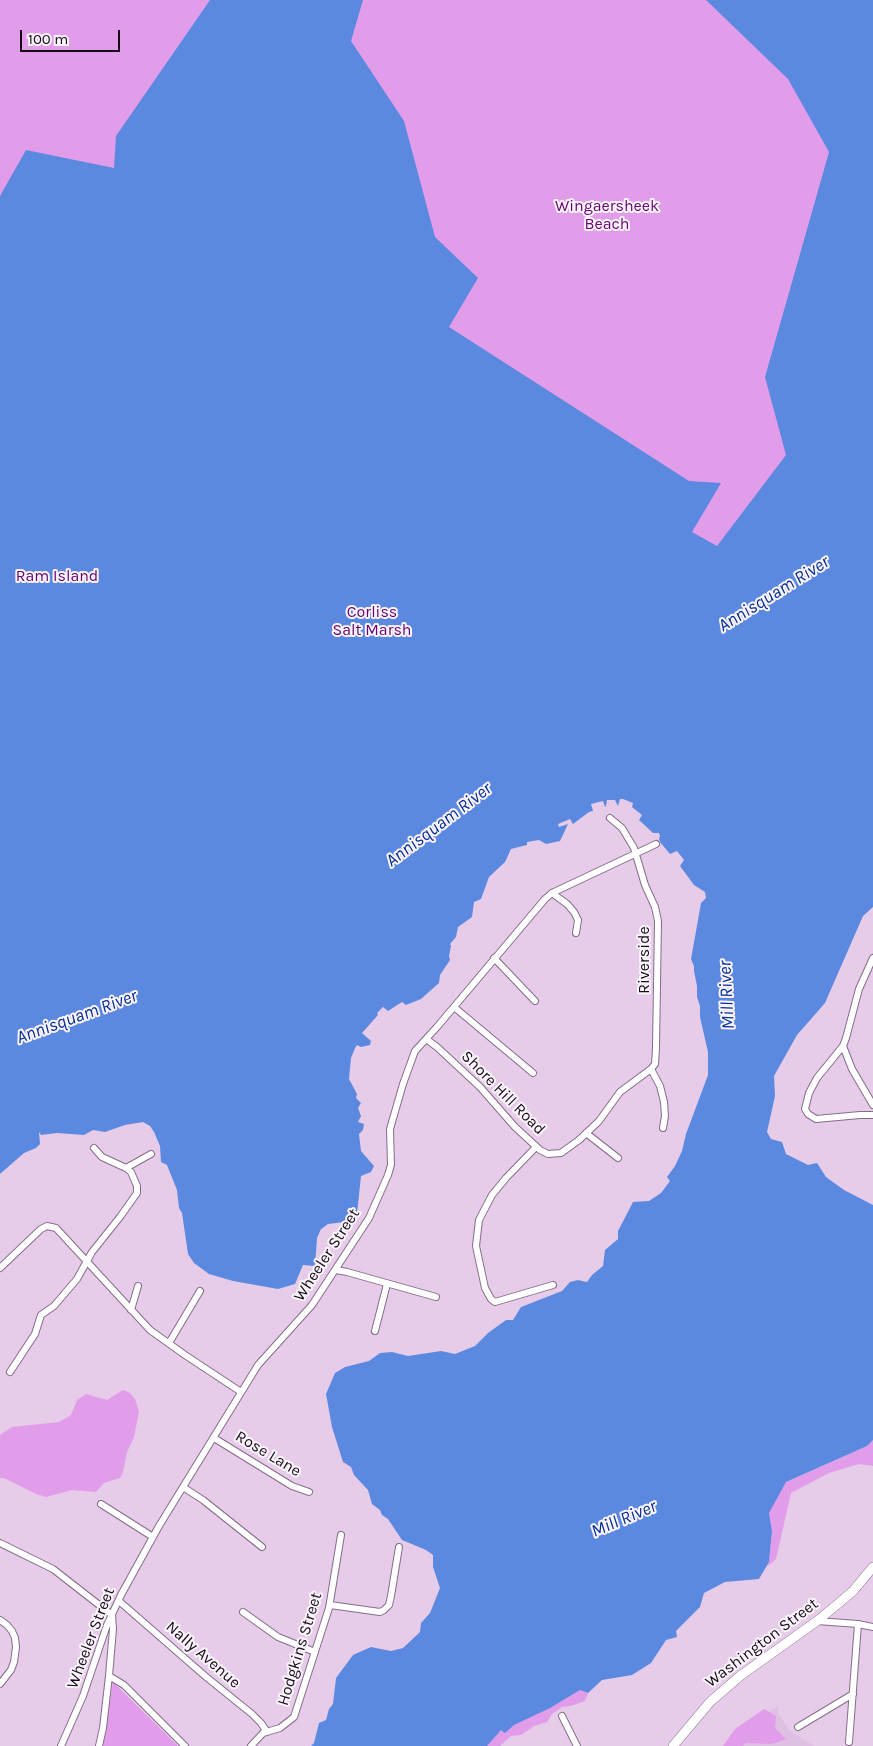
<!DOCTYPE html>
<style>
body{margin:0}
#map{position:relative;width:873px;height:1746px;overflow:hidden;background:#e7ccea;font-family:Karla,sans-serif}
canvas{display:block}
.scale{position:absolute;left:20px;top:30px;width:100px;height:22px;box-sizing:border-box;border:2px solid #150c16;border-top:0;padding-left:6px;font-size:15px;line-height:18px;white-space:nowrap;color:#150c16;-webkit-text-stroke:4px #fcf4fd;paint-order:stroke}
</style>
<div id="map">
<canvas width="873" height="1746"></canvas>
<div class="scale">100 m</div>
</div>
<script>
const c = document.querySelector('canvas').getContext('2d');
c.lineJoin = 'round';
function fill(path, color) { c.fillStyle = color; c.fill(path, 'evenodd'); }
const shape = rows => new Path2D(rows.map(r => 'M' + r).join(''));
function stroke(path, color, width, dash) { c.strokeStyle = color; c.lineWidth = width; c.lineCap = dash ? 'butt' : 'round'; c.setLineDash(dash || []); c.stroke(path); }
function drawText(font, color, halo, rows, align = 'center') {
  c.font = font + ' Karla,sans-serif'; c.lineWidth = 4; c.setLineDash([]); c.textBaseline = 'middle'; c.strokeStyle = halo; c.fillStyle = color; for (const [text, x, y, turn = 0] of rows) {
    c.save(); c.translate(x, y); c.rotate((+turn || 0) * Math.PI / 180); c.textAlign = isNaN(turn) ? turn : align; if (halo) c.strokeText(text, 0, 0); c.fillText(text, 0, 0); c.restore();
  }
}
fill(shape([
 [778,1706,778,1713,789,1730,814,1746,726,1746,734,1737]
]), '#dfbfe3');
fill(shape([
 [0,0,812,0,841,90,803,418,753,554,0,665],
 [123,1390,130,1393,135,1399,139,1412,134,1437,127,1452,123,1472,120,1478,104,1483,96,1492,72,1490,46,1497,36,1494,4,1478,0,1478,0,1435,12,1427,59,1422,71,1415,77,1400,86,1394,107,1400],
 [873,1440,873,1466,859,1464,842,1469,829,1473,791,1493,776,1559,767,1567,769,1562,772,1531,768,1509,773,1488,867,1446],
 [113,1682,178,1746,103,1746],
 [579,1689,588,1693,585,1701,571,1706,562,1707,552,1714,547,1722,534,1726,521,1735,511,1736,500,1746,487,1746,500,1728],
 [764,1709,776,1716,775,1728,786,1739,776,1743,769,1744,746,1743,743,1746,723,1746,735,1729]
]), '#e19dea');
fill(shape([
 [210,0,363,0,351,41,404,121,435,237,478,278,449,327,689,481,721,483,692,532,717,546,786,455,765,377,829,152,788,79,706,0,873,0,873,907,863,916,825,1003,797,1035,774,1076,775,1096,767,1132,771,1139,782,1142,786,1154,808,1165,817,1163,826,1177,844,1190,873,1205,873,1440,867,1446,786,1482,769,1513,772,1531,769,1562,759,1579,725,1582,704,1593,700,1607,676,1631,677,1637,666,1640,651,1663,632,1675,602,1680,588,1693,580,1690,550,1708,514,1725,505,1733,501,1730,487,1746,311,1746,314,1743,319,1723,326,1720,329,1709,333,1704,336,1678,353,1655,371,1647,391,1651,403,1648,420,1632,421,1623,430,1613,440,1588,433,1567,433,1555,426,1550,402,1540,388,1519,382,1515,380,1510,372,1504,368,1490,354,1475,351,1467,343,1462,332,1427,326,1394,335,1373,345,1367,369,1361,380,1353,392,1352,408,1356,441,1351,455,1354,475,1346,488,1333,506,1320,513,1320,521,1307,562,1291,570,1282,578,1280,587,1282,592,1275,603,1266,605,1250,618,1239,618,1231,633,1202,649,1201,661,1193,670,1181,667,1177,675,1166,682,1151,686,1134,708,1075,708,1052,700,1017,700,1006,697,997,697,986,694,971,694,966,691,959,701,903,706,898,705,892,694,885,680,866,684,860,677,851,670,854,660,842,659,839,660,836,659,833,653,833,639,820,642,815,632,807,633,803,623,799,620,799,618,806,615,800,607,800,606,806,605,807,603,801,591,804,593,811,589,812,573,824,570,819,558,824,559,827,568,824,560,841,546,844,539,840,527,842,527,845,511,849,505,862,489,877,481,899,474,902,472,917,458,927,456,937,450,944,451,946,449,956,450,960,440,975,439,983,421,999,406,1005,402,1002,388,1011,383,1007,377,1013,378,1015,362,1033,371,1041,370,1045,361,1047,357,1045,355,1048,351,1058,349,1079,357,1094,356,1098,361,1103,358,1108,361,1116,358,1122,364,1124,363,1130,359,1134,361,1151,374,1166,371,1172,361,1176,357,1214,344,1222,328,1224,321,1229,317,1238,315,1266,303,1265,295,1284,278,1289,233,1281,209,1274,194,1263,188,1254,182,1213,179,1208,177,1190,167,1165,161,1162,160,1146,154,1132,150,1126,143,1122,125,1125,105,1132,93,1130,84,1135,57,1133,41,1135,39,1132,40,1144,36,1148,24,1153,0,1174,0,196,26,150,114,168,116,136]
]), '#5c89e0');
const street = shape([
 [552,893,567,904,574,912,578,920,576,933],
 [494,958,535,1001],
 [873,958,859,989,846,1038,843,1046,817,1078,809,1093,805,1109,808,1114,816,1119,860,1115,873,1115],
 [454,1007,533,1073],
 [426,1039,437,1047,480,1087,515,1127,540,1150,548,1154,561,1153,579,1140,599,1121,620,1092,651,1069,655,1064,656,1048,658,921,655,907,645,885,634,848,622,828,610,818],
 [843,1046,852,1069,873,1105],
 [651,1069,660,1086,664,1102,665,1116,663,1128],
 [586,1133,618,1158],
 [536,1147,506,1178,492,1195,479,1220,476,1246,485,1288,491,1299,495,1302,553,1285],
 [126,1168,151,1154],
 [0,1268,41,1229,47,1226,56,1228,150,1330,185,1355,241,1392],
 [336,1270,347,1272,436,1297],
 [131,1310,138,1286],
 [375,1331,387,1284],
 [169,1343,200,1291],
 [10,1372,35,1334,41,1315,54,1306,77,1279,92,1252,120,1217,137,1193,137,1186,131,1172,126,1168,102,1157,94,1148],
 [214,1438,292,1486,309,1492],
 [183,1487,203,1500,262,1547],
 [101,1504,153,1537],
 [0,1543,53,1569,112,1615,113,1629,109,1676,103,1728,99,1746],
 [119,1601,205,1676,252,1714,261,1723,267,1732],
 [330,1605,380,1612,384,1610,389,1605,391,1596,399,1547],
 [243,1612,278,1637,315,1652],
 [0,1620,7,1625,12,1631,15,1638,16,1647,14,1662,11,1670,0,1684],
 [817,1621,858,1624,873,1627],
 [109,1676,124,1685,185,1746],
 [562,1716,577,1746],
 [798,1727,853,1694],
 [849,1742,858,1624],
 [61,1746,83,1696,107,1625,121,1595,159,1526,258,1365,312,1305,369,1218,388,1175,391,1165,390,1129,403,1084,415,1051,437,1027,545,899,552,893,656,844],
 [251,1746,263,1733,280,1728,294,1717,329,1608,341,1535]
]);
const secondary = shape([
 [673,1746,710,1702,740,1676,817,1621,839,1603,853,1591,873,1567]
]);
stroke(street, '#856d88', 8);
stroke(secondary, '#856d88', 10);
stroke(street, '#fff', 6);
stroke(secondary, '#fff', 9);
drawText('16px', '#650371', '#fcf4fd', [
 ["Wingaersheek",607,206],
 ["Beach",607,224],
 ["Ram Island",57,576],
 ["Corliss",372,612],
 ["Salt Marsh",372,630]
]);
drawText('16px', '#150c16', '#fcf4fd', [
 ["Riverside",644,960,-90],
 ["Shore Hill Road",503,1093,45],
 ["Wheeler Street",327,1255,-57],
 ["Rose Lane",268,1454,31],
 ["Wheeler Street",91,1638,-69],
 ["Washington Street",762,1643,-37],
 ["Hodgkins Street",300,1649,-73],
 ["Nally Avenue",203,1655,41]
]);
drawText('italic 18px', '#012f93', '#fcf4fd', [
 ["Annisquam River",774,594,-32],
 ["Annisquam River",439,825,-37],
 ["Mill River",727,995,-93],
 ["Annisquam River",77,1017,-20],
 ["Mill River",624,1519,-23]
]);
</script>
